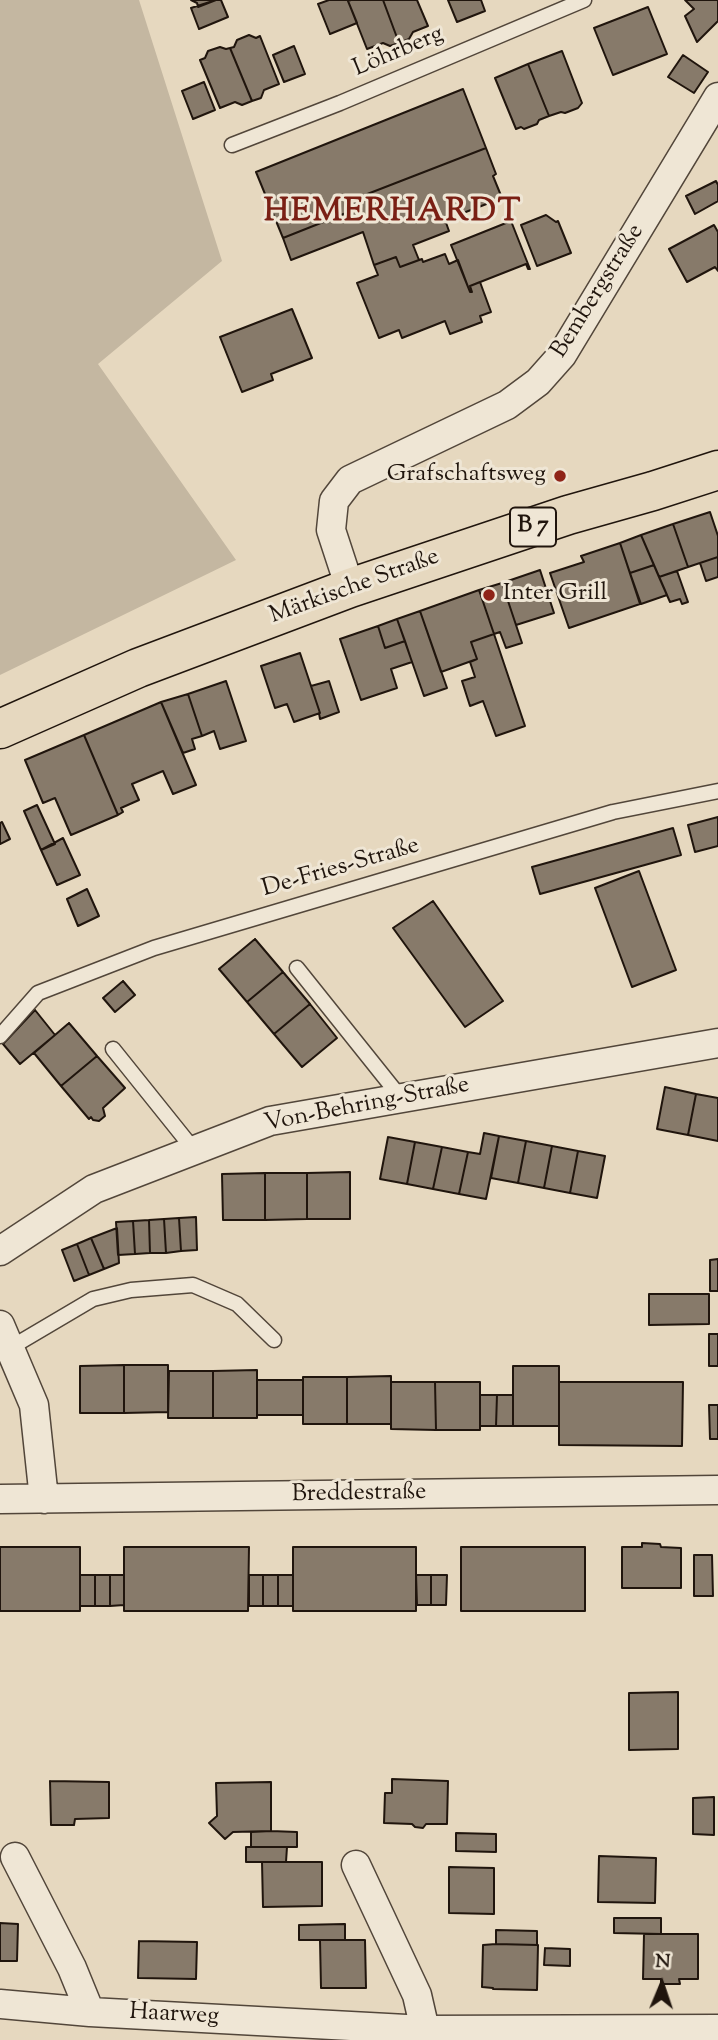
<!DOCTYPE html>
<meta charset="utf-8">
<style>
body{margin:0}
#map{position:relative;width:718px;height:2040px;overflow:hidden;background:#e6d8bf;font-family:"Sorts Mill Goudy",serif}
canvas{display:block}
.north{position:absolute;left:627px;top:1949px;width:70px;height:70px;-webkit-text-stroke:5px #efe6d5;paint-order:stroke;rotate:2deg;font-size:19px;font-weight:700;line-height:28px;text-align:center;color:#20150d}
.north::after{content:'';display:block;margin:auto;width:24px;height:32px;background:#20150d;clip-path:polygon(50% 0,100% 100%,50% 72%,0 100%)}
</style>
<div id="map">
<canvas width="718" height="2040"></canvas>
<div class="north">N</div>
</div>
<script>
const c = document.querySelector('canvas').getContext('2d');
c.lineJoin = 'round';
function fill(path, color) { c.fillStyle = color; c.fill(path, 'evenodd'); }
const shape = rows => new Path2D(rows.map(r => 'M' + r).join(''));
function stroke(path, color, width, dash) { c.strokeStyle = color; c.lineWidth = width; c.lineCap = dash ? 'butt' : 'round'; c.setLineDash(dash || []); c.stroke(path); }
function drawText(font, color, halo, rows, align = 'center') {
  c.font = font + ' "Sorts Mill Goudy",serif'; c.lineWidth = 6; c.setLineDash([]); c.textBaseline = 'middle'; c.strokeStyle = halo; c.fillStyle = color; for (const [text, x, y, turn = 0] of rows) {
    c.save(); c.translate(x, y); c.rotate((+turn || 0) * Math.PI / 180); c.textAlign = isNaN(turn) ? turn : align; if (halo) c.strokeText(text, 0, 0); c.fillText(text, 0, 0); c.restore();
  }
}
fill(shape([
 [0,0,139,0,222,261,98,364,236,560,0,675]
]), '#c4b7a1');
const building = shape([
 [191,0,216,0,198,7,197,3,191,0],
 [216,0,221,0,228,17,199,29,191,8,216,0],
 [329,0,351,0,348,1,357,23,330,34,318,4,329,0],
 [351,0,383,0,399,43,390,46,383,43,367,49,348,1,351,0],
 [383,0,417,0,428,26,413,32,409,39,399,43,383,0],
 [448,0,481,0,485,11,457,22,448,0],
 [685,0,718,0,718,21,697,42,685,16,694,9,685,0],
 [648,7,667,54,613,75,594,28,648,7],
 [249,35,256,38,260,36,279,84,264,90,261,98,252,101,230,48,234,47,237,40,249,35],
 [294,46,305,74,284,82,273,55,294,46],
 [220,47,226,49,230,48,252,101,242,105,235,102,220,108,200,60,205,58,208,51,220,47],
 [562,51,582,103,578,108,565,113,561,112,549,116,528,64,562,51],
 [683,55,708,72,694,93,668,77,683,55],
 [528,64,549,116,539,120,537,124,524,129,521,127,516,129,495,78,528,64],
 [204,82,215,110,193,119,182,91,204,82],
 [463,89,486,148,357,198,361,207,283,238,256,172,463,89],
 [486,148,496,174,493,176,502,198,445,220,449,231,413,245,419,260,400,267,396,257,374,265,363,232,291,260,283,238,361,207,357,198,486,148],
 [716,181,718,185,718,201,695,214,686,196,716,181],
 [546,215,556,222,558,221,571,253,537,266,521,225,546,215],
 [511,221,530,269,528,269,526,264,470,286,472,292,470,292,451,245,511,221],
 [714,225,718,232,718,271,715,267,687,282,669,249,714,225],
 [445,254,449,264,458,260,470,292,472,292,470,286,480,282,491,312,480,316,482,322,450,334,445,321,402,338,399,330,379,338,357,283,378,275,374,265,396,257,400,267,422,259,423,262,445,254],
 [292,309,312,358,271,374,273,380,242,392,220,337,292,309],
 [710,512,718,536,718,557,688,567,673,524,710,512],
 [673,524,688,567,659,577,641,535,673,524],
 [641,535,654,565,630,573,620,543,641,535],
 [620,543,640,604,569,628,550,573,584,562,581,556,620,543],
 [718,557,718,577,706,581,700,563,718,557],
 [654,565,667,595,641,604,630,573,654,565],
 [540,570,554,613,516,625,502,583,540,570],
 [677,571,688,602,682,604,680,599,670,602,659,577,677,571],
 [502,583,522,643,506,648,500,632,494,634,479,590,502,583],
 [479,590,494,634,471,642,477,659,441,672,420,611,479,590],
 [420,611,447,688,424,696,397,619,420,611],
 [397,619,405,641,385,648,378,626,397,619],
 [378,626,385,648,405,641,412,662,391,669,397,688,361,700,340,639,378,626],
 [494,634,525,726,496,736,483,701,470,706,462,681,475,677,470,662,477,659,471,642,494,634],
 [300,653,320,713,294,722,287,704,275,708,261,666,300,653],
 [226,681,246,741,220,749,214,731,202,736,188,694,226,681],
 [329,681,339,712,320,719,319,713,320,713,311,686,329,681],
 [188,694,202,736,192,739,195,749,183,753,161,702,188,694],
 [161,702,196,785,173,794,163,771,132,784,139,800,121,808,123,812,118,815,84,735,161,702],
 [84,735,118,815,71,835,55,798,43,803,25,760,84,735],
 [37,805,55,844,41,850,24,811,37,805],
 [718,817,718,846,695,852,688,825,718,817],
 [2,822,10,839,0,844,0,823,2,822],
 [673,828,681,855,540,894,532,867,673,828],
 [63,838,80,875,57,885,41,850,63,838],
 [639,871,676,970,632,987,595,888,639,871],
 [87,889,99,916,78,926,67,899,87,889],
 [433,901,503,1001,465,1027,393,928,433,901],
 [255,939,283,972,247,1002,219,969,255,939],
 [283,972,310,1004,274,1034,247,1002,283,972],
 [123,981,135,995,115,1012,103,998,123,981],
 [310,1004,337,1038,302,1067,274,1034,310,1004],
 [35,1010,55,1035,20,1064,3,1044,35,1010],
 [69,1023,97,1056,61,1086,34,1053,69,1023],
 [97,1056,125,1088,103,1108,105,1116,99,1121,93,1120,91,1117,89,1119,61,1086,97,1056],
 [665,1087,696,1094,688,1135,657,1129,665,1087],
 [696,1094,718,1098,718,1141,688,1135,696,1094],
 [484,1133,499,1136,486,1199,459,1194,468,1152,480,1154,484,1133],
 [499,1136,526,1141,518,1183,491,1178,499,1136],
 [388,1137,415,1142,407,1184,380,1179,388,1137],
 [526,1141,552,1146,544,1188,518,1183,526,1141],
 [415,1142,442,1147,433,1189,407,1184,415,1142],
 [552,1146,578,1151,570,1193,544,1188,552,1146],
 [442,1147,468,1152,459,1194,433,1189,442,1147],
 [578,1151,605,1156,597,1198,570,1193,578,1151],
 [350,1172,350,1219,307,1219,307,1173,350,1172],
 [265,1173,307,1173,307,1219,265,1220,265,1173],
 [265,1173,265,1220,223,1220,222,1174,265,1173],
 [196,1217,197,1250,181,1251,179,1218,196,1217],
 [179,1218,181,1251,166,1253,164,1219,179,1218],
 [164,1219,166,1253,150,1253,149,1220,164,1219],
 [149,1220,150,1253,135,1254,133,1221,149,1220],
 [133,1221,135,1254,118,1255,116,1222,133,1221],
 [117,1228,119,1263,104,1269,91,1238,117,1228],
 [91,1238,104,1269,89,1275,77,1244,91,1238],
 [77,1244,89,1275,74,1281,62,1250,77,1244],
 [718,1259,718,1291,710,1291,710,1260,718,1259],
 [649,1294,709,1294,709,1324,649,1325,649,1294],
 [709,1334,718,1334,718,1366,709,1366,709,1334],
 [124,1365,124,1413,80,1413,80,1366,124,1365],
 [124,1365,168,1365,168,1412,124,1413,124,1365],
 [513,1366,559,1366,559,1426,513,1426,513,1366],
 [257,1370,257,1418,213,1418,213,1371,257,1370],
 [169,1371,213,1371,213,1418,168,1418,169,1371],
 [391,1376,391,1424,347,1424,347,1377,391,1376],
 [303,1377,347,1377,347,1424,303,1424,303,1377],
 [257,1380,303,1380,303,1415,257,1415,257,1380],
 [391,1382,435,1382,436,1430,391,1429,391,1382],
 [435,1382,480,1382,480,1430,436,1430,435,1382],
 [559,1382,683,1382,682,1446,559,1445,559,1382],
 [480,1395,497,1395,496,1426,480,1426,480,1395],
 [497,1395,513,1395,513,1426,496,1426,497,1395],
 [709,1405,718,1405,718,1439,710,1439,709,1405],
 [642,1543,660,1544,661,1547,681,1548,681,1588,622,1588,622,1547,642,1547,642,1543],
 [0,1547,80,1547,80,1611,0,1611,0,1547],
 [124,1547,249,1547,248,1611,124,1611,124,1547],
 [293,1547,416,1547,416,1611,293,1611,293,1547],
 [461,1547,585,1547,585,1611,461,1611,461,1547],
 [694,1555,712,1555,713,1596,694,1596,694,1555],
 [80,1575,95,1575,95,1606,80,1606,80,1575],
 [95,1575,110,1575,110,1606,95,1606,95,1575],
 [110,1575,124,1575,124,1605,110,1606,110,1575],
 [249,1575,263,1575,263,1606,249,1606,249,1575],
 [263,1575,278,1575,278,1606,263,1606,263,1575],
 [278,1575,293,1575,293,1606,278,1606,278,1575],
 [416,1575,431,1575,431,1605,417,1605,416,1575],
 [431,1575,447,1575,446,1605,431,1605,431,1575],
 [678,1692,678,1749,629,1750,629,1693,678,1692],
 [392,1779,448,1781,447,1824,426,1824,423,1828,415,1827,412,1824,384,1823,385,1793,392,1793,392,1779],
 [50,1781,109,1782,109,1818,75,1819,74,1825,51,1825,50,1781],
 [271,1782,271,1831,233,1832,225,1839,209,1823,217,1816,216,1783,271,1782],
 [714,1797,714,1835,693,1834,693,1798,714,1797],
 [271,1831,297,1832,297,1847,251,1847,251,1832,271,1831],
 [456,1833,496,1834,496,1852,456,1851,456,1833],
 [246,1847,287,1847,286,1862,246,1862,246,1847],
 [599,1856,656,1858,655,1903,598,1902,599,1856],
 [262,1862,322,1862,322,1906,263,1907,262,1862],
 [449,1867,494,1868,494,1914,449,1913,449,1867],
 [614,1918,661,1918,661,1934,614,1933,614,1918],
 [0,1923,18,1924,17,1961,0,1961,0,1923],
 [345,1924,345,1940,299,1940,299,1925,345,1924],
 [496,1930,537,1931,537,1945,496,1944,496,1930],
 [644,1934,698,1934,698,1979,679,1979,680,1984,661,1984,661,1979,643,1979,644,1934],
 [320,1940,365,1940,366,1988,321,1988,320,1940],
 [139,1941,197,1942,196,1979,138,1978,139,1941],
 [496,1944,538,1945,537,1990,493,1989,493,1988,482,1987,483,1945,496,1944],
 [545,1948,570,1949,570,1966,544,1965,545,1948]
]);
fill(building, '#877a6a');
stroke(building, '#20150d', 2);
const lane = shape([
 [232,145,340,103,584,0],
 [297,968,401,1098],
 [0,1036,38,993,154,948,613,812,718,791],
 [113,1049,194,1150],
 [10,1348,93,1299,131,1290,193,1285,237,1304,274,1340]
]);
const street = shape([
 [350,588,331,530,334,501,350,480,507,405,538,382,562,355,718,97],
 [0,1251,94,1189,270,1121,718,1043],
 [0,1325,34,1405,44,1499],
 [0,1499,718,1490],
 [15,1857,72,1968,90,2012],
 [356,1865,417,1995,425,2030],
 [0,2004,90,2012,425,2030,718,2029]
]);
const primary = shape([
 [0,729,138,668,350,588,568,515,653,491,718,470]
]);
stroke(lane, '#52463a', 17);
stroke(street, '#52463a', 31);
stroke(primary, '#20150d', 41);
stroke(lane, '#efe6d5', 14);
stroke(street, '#efe6d5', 28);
stroke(primary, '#e6d8bf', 38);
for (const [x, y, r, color] of [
 [560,476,7,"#8f2418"],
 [489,595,7,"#8f2418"]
]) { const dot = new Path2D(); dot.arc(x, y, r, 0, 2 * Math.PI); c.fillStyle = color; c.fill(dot); stroke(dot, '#efe6d5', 2.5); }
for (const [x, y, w] of [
 [533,527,46]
]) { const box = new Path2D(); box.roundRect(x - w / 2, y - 19.5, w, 39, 5); c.fillStyle = '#efe6d5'; c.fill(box); stroke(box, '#20150d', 2); }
drawText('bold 23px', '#20150d', null, [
 ["B 7",533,527]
]);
drawText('24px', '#20150d', '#efe6d5', [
 ["Löhrberg",399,53,-23],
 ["Bembergstraße",599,292,-58],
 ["Märkische Straße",355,588,-20],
 ["De-Fries-Straße",341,869,-16],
 ["Von-Behring-Straße",367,1106,-11],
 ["Breddestraße",359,1495,-1],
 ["Haarweg",174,2016,3]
]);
drawText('24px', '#20150d', '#efe6d5', [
 ["Grafschaftsweg",546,476],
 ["Inter Grill",503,595,"left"]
], 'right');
c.letterSpacing = '2px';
drawText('bold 32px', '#7a1f14', '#efe6d5', [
 ["HEMERHARDT",393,215]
]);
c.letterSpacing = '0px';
</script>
